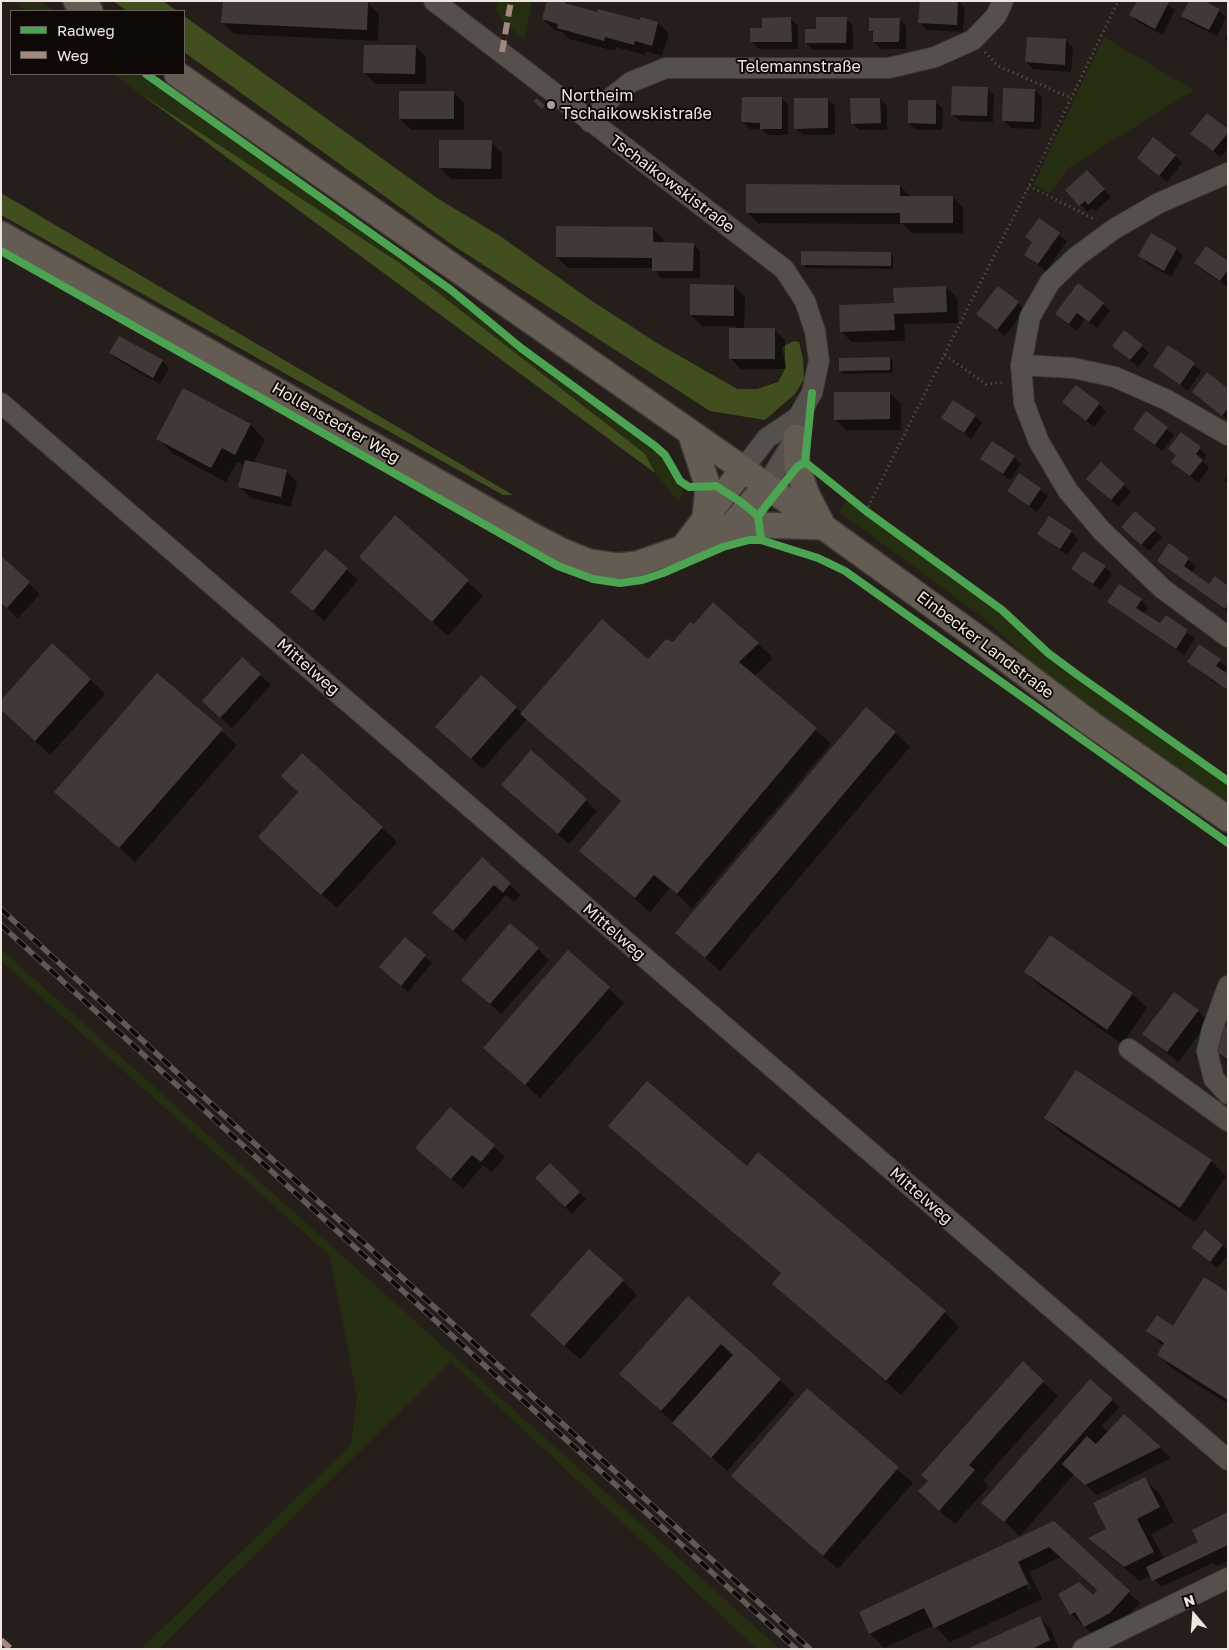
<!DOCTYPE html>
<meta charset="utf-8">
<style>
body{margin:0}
#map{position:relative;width:1229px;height:1650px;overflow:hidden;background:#251e1a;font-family:"Golos Text",sans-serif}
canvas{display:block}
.frame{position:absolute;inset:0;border:2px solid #efe6e1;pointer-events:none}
.legend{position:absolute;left:10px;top:10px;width:175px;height:65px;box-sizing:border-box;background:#0e0906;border:1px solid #68615e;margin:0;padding:6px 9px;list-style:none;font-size:15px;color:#efe6e1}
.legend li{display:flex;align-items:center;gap:10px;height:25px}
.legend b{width:25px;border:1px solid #68615e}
.north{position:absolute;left:1169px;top:1590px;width:50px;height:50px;-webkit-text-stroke:4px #0e0906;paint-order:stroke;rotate:342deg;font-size:14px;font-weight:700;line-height:20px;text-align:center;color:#efe6e1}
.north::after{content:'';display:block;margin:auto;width:18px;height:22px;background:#efe6e1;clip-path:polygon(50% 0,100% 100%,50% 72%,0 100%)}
</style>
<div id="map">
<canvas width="1229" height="1650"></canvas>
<div class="frame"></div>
<ul class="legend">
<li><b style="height:6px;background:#4ca352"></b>Radweg</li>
<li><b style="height:6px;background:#a5887d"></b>Weg</li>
</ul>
<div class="north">N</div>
</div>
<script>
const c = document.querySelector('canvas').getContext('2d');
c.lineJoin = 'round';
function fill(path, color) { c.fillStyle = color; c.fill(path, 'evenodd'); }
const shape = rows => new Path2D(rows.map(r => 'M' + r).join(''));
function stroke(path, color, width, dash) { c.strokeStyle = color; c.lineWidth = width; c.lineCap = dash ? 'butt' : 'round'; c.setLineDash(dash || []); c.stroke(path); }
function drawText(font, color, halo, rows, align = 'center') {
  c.font = font + ' "Golos Text",sans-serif'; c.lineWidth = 4; c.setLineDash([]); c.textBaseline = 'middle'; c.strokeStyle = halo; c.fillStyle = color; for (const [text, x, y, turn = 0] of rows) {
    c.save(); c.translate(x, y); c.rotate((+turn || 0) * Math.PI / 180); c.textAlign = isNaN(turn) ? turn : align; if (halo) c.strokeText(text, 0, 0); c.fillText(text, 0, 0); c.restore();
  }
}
fill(shape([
 [13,1,40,1,54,11,27,11],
 [497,1,532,1,524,41,496,12],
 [1104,37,1194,90,1067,169,1050,193,1034,184],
 [113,74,142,74,450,294,540,365,657,452,664,461,669,472,685,489,678,501,655,473],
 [847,500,993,607,1054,663,1228,785,1228,804,1131,740,1038,668,986,620,838,511],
 [1,949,780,1649,757,1649,451,1362,159,1649,141,1649,351,1445,357,1398,330,1256,1,961]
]), '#262e11');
fill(shape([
 [113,1,163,1,177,11,127,11],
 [184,16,437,198,500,236,589,299,657,343,737,389,757,389,778,382,786,367,782,347,794,341,799,342,803,359,804,379,795,394,765,420,710,411,451,244,184,52],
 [141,94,401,264,645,454,655,473],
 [1,193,513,495,503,495,1,215]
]), '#414f1f');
fill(shape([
 [224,1,368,3,379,14,378,41,234,34,223,23],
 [548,1,566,1,570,6,598,14,641,22,658,23,669,34,662,56,646,51,645,55,616,47,615,51,569,39,562,32,554,30,543,19],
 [921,1,958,1,965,8,963,32,927,30,920,23],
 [1138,1,1164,1,1175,10,1163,35,1138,22,1131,15],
 [1219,10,1226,17,1217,36,1190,23,1183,16],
 [791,19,798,26,798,49,759,49,752,42,763,29],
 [846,19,853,26,853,50,813,50,806,43,817,30],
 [899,19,906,26,906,49,881,49,874,42,874,34,870,30],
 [1228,33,1228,43,1225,39],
 [1066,40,1073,48,1071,72,1033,69,1026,62],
 [415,46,426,57,426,84,375,84,365,73],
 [987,88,994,95,993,122,960,121,952,114],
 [1034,90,1042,97,1041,129,1011,128,1004,121],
 [453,92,464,103,464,130,411,130,400,119],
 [781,98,788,105,788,135,768,135,762,129,750,129,743,122],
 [828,99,835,106,835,135,803,135,795,128],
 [880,99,887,106,887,130,859,130,852,123],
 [936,102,943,109,942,130,916,130,909,123],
 [1228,131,1228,148,1221,157,1199,141],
 [491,142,502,153,502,179,451,179,440,168],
 [1175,156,1182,163,1167,182,1138,158],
 [1094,179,1111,197,1095,211,1092,208,1087,212,1067,190],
 [900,186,911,197,953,197,963,208,963,233,912,233,903,224,758,223,747,212],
 [1039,220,1067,241,1046,271,1025,254,1033,243,1027,237],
 [652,228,663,239,663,244,693,244,700,251,700,278,661,278,653,268,568,268,557,257],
 [651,237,654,237,654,251],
 [1152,235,1176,249,1183,256,1171,277,1147,263,1140,256],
 [890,253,893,256,893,269,806,268,803,264],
 [1195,263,1228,263,1228,287,1202,270],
 [734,286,745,297,744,329,774,329,785,340,785,369,741,369,730,358,736,326,702,326,691,315],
 [946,287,957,298,958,323,904,324,905,341,852,342,841,331],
 [1018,303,1025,310,1005,336,985,320],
 [1103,304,1110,311,1097,328,1085,319,1076,331,1057,314],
 [1113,346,1142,346,1149,353,1138,367],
 [1169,346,1201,371,1188,391,1155,366],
 [110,353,162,361,169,368,160,384,118,360],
 [890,358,893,362,893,373,844,374,840,371],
 [1228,387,1228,420,1193,392,1227,389],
 [184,390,251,425,265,440,253,463,286,471,297,482,291,507,251,498,240,487,245,466,237,462,226,482,172,453,158,438],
 [890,393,901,404,901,430,846,430,835,419],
 [1063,402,1099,404,1106,411,1094,427],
 [1146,413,1174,435,1162,451,1135,429],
 [975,416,982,423,971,439,943,418],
 [1181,434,1207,455,1203,461,1209,468,1198,483,1173,462,1177,456],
 [1014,457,1021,464,1010,480,982,459],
 [1019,475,1048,496,1037,512,1008,491],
 [1228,475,1228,484,1224,480],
 [1124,485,1131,492,1118,506,1095,486],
 [396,517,483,596,448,636,360,557],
 [1155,530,1162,537,1149,551,1130,534],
 [1071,532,1078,539,1067,555,1039,534],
 [1170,545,1196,566,1191,573,1209,586,1228,587,1228,612,1159,561],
 [325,551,358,580,324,621,292,592],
 [1,558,40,594,18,618,1,603],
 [1105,567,1112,574,1101,590,1073,569],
 [1141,600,1148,607,1144,614,1160,624,1166,617,1195,638,1184,655,1109,602],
 [758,644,773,658,754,676,831,744,692,908,670,888,650,912,581,851,622,802,527,719,483,769,447,738,481,677,522,713,649,661],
 [1199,646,1227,667,1216,683,1188,662],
 [157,675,237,745,135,862,56,792],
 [260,675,271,685,232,728,214,712],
 [90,679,105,694,50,755,12,720],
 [895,733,910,747,720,971,677,933],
 [531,752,597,811,569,844,502,785],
 [382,828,397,842,337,908,274,851],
 [482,859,521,895,514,902,506,895,465,941,445,924],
 [405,939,432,963,408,992,388,974],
 [538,949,549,960,501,1014,474,990],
 [568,952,624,1003,540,1098,484,1047],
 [1025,972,1132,994,1147,1008,1122,1044,1040,986],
 [1198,1011,1209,1022,1178,1062,1144,1034],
 [1228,1025,1228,1062,1212,1047],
 [451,1109,505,1157,492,1172,483,1165,463,1189,417,1148],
 [1046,1118,1211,1161,1226,1176,1195,1222,1060,1132],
 [610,1126,747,1167,945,1312,959,1327,901,1395,773,1284,782,1274],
 [550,1165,586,1199,572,1214,536,1178],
 [1223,1245,1228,1251,1228,1255,1217,1268,1200,1254],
 [623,1281,637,1295,580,1359,546,1330],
 [1228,1293,1228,1404,1173,1369,1159,1355,1164,1347,1148,1331,1174,1327],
 [688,1298,795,1394,727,1471,636,1389],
 [1023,1363,1058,1396,983,1480,989,1486,955,1524,934,1506,929,1481],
 [807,1390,913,1483,838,1569,733,1476],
 [1112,1400,1119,1407,1102,1426,1108,1433,1124,1415,1171,1458,1097,1495,1074,1474,1020,1536,983,1502],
 [1144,1479,1159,1493,1174,1522,1151,1534,1164,1559,1200,1543,1228,1513,1228,1561,1217,1566,1213,1563,1161,1587,1151,1575,1140,1581,1104,1552,1090,1538,1108,1529],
 [1053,1522,1140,1603,1121,1623,1095,1637,1071,1614,1098,1591,1061,1557,1029,1572,1042,1599,950,1642,934,1625,884,1648,870,1633],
 [1015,1560,1018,1560,1032,1589,1029,1591],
 [1039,1618,1050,1628,1059,1649,970,1649]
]), '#0007');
fill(shape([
 [223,1,368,2,367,30,221,23],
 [547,1,565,1,565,3,597,12,598,9,640,20,641,17,658,22,652,46,635,41,634,45,605,37,604,41,557,28,558,24,542,19],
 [920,1,958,1,957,25,918,23],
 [1137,1,1169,2,1155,29,1129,15],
 [1189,1,1204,1,1220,9,1209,30,1181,16],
 [791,17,792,42,750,42,750,28,762,28,762,18],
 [816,17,847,17,846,43,805,43,805,29,816,29],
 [869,18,900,18,899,42,873,42,873,31,869,31],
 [1027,37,1066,39,1065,65,1025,62],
 [364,45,416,45,415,74,363,73],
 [952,86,988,87,987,116,951,115],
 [1003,88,1035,89,1034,122,1002,121],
 [399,91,454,91,454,119,399,119],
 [742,97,782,97,782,129,760,129,760,123,741,122],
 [536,98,545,105,542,109,534,102],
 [794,98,828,98,828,128,794,129],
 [850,98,880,98,881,123,851,124],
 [908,100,936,100,936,124,908,123],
 [1207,113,1228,129,1228,133,1213,151,1190,134],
 [1153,137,1176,155,1159,176,1137,158],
 [439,140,492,140,491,169,439,168],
 [1087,170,1105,189,1088,205,1085,201,1079,206,1065,190],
 [746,184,900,185,900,196,953,196,953,223,900,223,900,213,746,213],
 [1039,218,1060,233,1038,264,1024,255,1032,242,1025,237],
 [556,226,653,227,653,242,694,243,693,271,652,271,652,258,556,257],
 [1151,233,1177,248,1164,271,1138,256],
 [1206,246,1228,261,1228,270,1220,281,1194,263],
 [801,251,891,252,891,266,801,265],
 [1078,283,1104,303,1089,322,1077,313,1069,324,1055,314],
 [690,284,734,285,734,316,690,315],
 [946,286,947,312,894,314,895,330,840,332,839,305,894,303,893,288],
 [998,286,1019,302,997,330,976,314],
 [729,328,775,328,775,359,729,359],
 [1124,330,1143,345,1130,360,1112,346],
 [119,336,163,360,153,378,109,353],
 [1168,345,1195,363,1180,385,1153,366],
 [890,357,890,370,839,371,839,358],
 [1207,372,1226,387,1228,385,1228,408,1222,416,1192,392],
 [1076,385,1100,403,1086,421,1062,402],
 [183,388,251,424,235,455,222,448,211,468,156,439],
 [834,392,890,392,890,419,834,420],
 [953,400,976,415,964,433,941,418],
 [1146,411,1168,427,1155,445,1133,429],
 [1181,432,1201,447,1196,454,1203,460,1190,476,1171,462,1176,455,1168,449],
 [992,441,1015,456,1003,474,980,459],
 [245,460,287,470,281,497,238,487],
 [1101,462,1125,484,1111,500,1086,479],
 [1019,473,1041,488,1029,506,1007,491],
 [1135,511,1156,529,1141,545,1121,527],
 [395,515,469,580,432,622,359,557],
 [1049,516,1072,531,1060,549,1037,534],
 [1169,543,1189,558,1184,566,1209,584,1215,576,1228,586,1228,605,1225,609,1157,561],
 [325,549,348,568,313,611,290,592],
 [1083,551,1106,566,1093,584,1071,569],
 [1,556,30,582,7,608,1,603],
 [1119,584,1142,599,1136,608,1160,623,1166,615,1188,630,1176,649,1107,602],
 [713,602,759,643,739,662,817,728,677,894,654,875,635,898,579,851,621,801,520,714,602,619,648,659,666,639,673,642,690,622,694,624],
 [52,643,91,679,35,741,1,710,1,700],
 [1199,644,1221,659,1216,666,1228,674,1228,690,1187,662],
 [242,657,261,674,220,718,202,701],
 [157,673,223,729,119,848,54,792],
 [481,675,517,707,471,759,435,727],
 [866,707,896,732,705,958,675,933],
 [531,750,587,799,558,834,501,785],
 [302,753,383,827,321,895,258,837,298,792,281,776],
 [482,857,511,883,503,893,494,885,453,931,432,913],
 [510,923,539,948,490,1004,461,980],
 [1050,935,1133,993,1107,1030,1024,972],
 [405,937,426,955,401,986,379,967],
 [568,950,610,987,525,1085,483,1048],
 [1174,992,1199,1010,1167,1052,1142,1034],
 [1228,1023,1228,1060,1210,1047],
 [1076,1070,1212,1160,1180,1208,1044,1118],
 [647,1081,747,1166,758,1152,946,1311,886,1381,772,1284,781,1273,608,1126],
 [450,1107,495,1145,481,1162,472,1155,451,1179,415,1148],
 [550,1163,580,1192,565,1207,535,1178],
 [1205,1230,1223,1245,1210,1262,1191,1247],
 [589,1249,624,1280,564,1346,530,1315],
 [1204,1277,1228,1292,1228,1400,1157,1355,1164,1343,1146,1331,1157,1315,1173,1326],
 [688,1296,781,1379,711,1458,672,1423,733,1355,721,1344,661,1411,619,1374],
 [1023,1361,1044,1381,969,1465,975,1470,939,1511,918,1491,928,1481,921,1475],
 [1090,1379,1113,1399,1004,1522,981,1503],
 [807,1388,899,1467,823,1556,731,1476],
 [1124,1414,1161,1447,1085,1485,1062,1464,1087,1436,1096,1444],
 [1145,1477,1160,1507,1137,1519,1154,1552,1124,1567,1088,1538,1106,1529,1093,1503],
 [1228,1512,1228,1545,1152,1581,1146,1567,1198,1542,1192,1530],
 [1054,1521,1130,1591,1110,1613,1084,1627,1075,1612,1070,1615,1058,1594,1079,1582,1093,1595,1097,1590,1049,1547,1018,1562,1028,1584,934,1628,924,1608,869,1634,859,1612],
 [1040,1616,1050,1640,1032,1649,967,1649]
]), '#403938');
const minor = shape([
 [434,1,784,269,805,301,815,331,819,361,812,393,798,417,796,437,766,486],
 [590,122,612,97,631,82,666,68,889,68,935,57,973,40,996,16,1003,1],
 [1228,173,1159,203,1114,229,1076,257,1050,282,1030,317,1021,365,1024,403,1039,442,1068,491,1102,531,1163,589,1228,637],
 [1021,365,1073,368,1115,377,1167,400,1228,435],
 [1,403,1228,1460],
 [743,469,767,438,798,417],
 [1228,986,1212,1030,1207,1051,1214,1079,1228,1094],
 [1129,1049,1228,1121],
 [1083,1649,1228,1578]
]);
const major = shape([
 [76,1,90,11],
 [177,74,743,469,979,639,1090,723,1228,819],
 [1,234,533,536,560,550,589,562,618,566,637,564,717,536,760,525,824,527],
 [690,432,708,487,705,518],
 [796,437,797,467,807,495,821,522],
 [720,534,733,524,766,486],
 [682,549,743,469]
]);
stroke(minor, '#3e3836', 22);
stroke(major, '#3e3836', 28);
stroke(shape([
 [985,52,998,66,1071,98],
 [1029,186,1096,220],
 [945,355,986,384,1005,382],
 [866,511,1029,186,1118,1]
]), '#5f5a57', 3, [1, 4]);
stroke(minor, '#55504c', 20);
stroke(major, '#645b52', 25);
const rail = shape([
 [1,909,184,1079,810,1649],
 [1,925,796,1649]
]);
stroke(rail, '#605a57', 5.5);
stroke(rail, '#0e0906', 4, [11]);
stroke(shape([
 [502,52,511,1],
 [1,1640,11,1649]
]), '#a5887d', 6, [12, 6]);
stroke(shape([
 [146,74,451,290,521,348,655,446,665,455,680,481,689,487,716,486,741,502,758,516,761,540],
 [1,251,558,566,593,579,620,583,642,580,663,573,723,547,749,540,761,540,818,558,845,571,1228,843],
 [812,393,805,462,866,511,1002,610,1048,653,1079,676,1228,781],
 [758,516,797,467,805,462]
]), '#4ca352', 8);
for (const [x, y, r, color] of [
 [551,105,5,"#a8a09b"]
]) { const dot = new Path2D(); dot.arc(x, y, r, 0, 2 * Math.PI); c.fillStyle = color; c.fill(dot); stroke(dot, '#0e0906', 2); }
drawText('16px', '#efe6e1', '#0e0906', [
 ["Telemannstraße",799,67],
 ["Tschaikowskistraße",672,184,37],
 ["Hollenstedter Weg",336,423,30],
 ["Einbecker Landstraße",985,645,37],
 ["Mittelweg",308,667,41],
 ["Mittelweg",614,932,41],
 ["Mittelweg",921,1196,41]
]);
drawText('16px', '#efe6e1', '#0e0906', [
 ["Northeim",561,96],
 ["Tschaikowskistraße",561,114]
], 'left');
</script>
